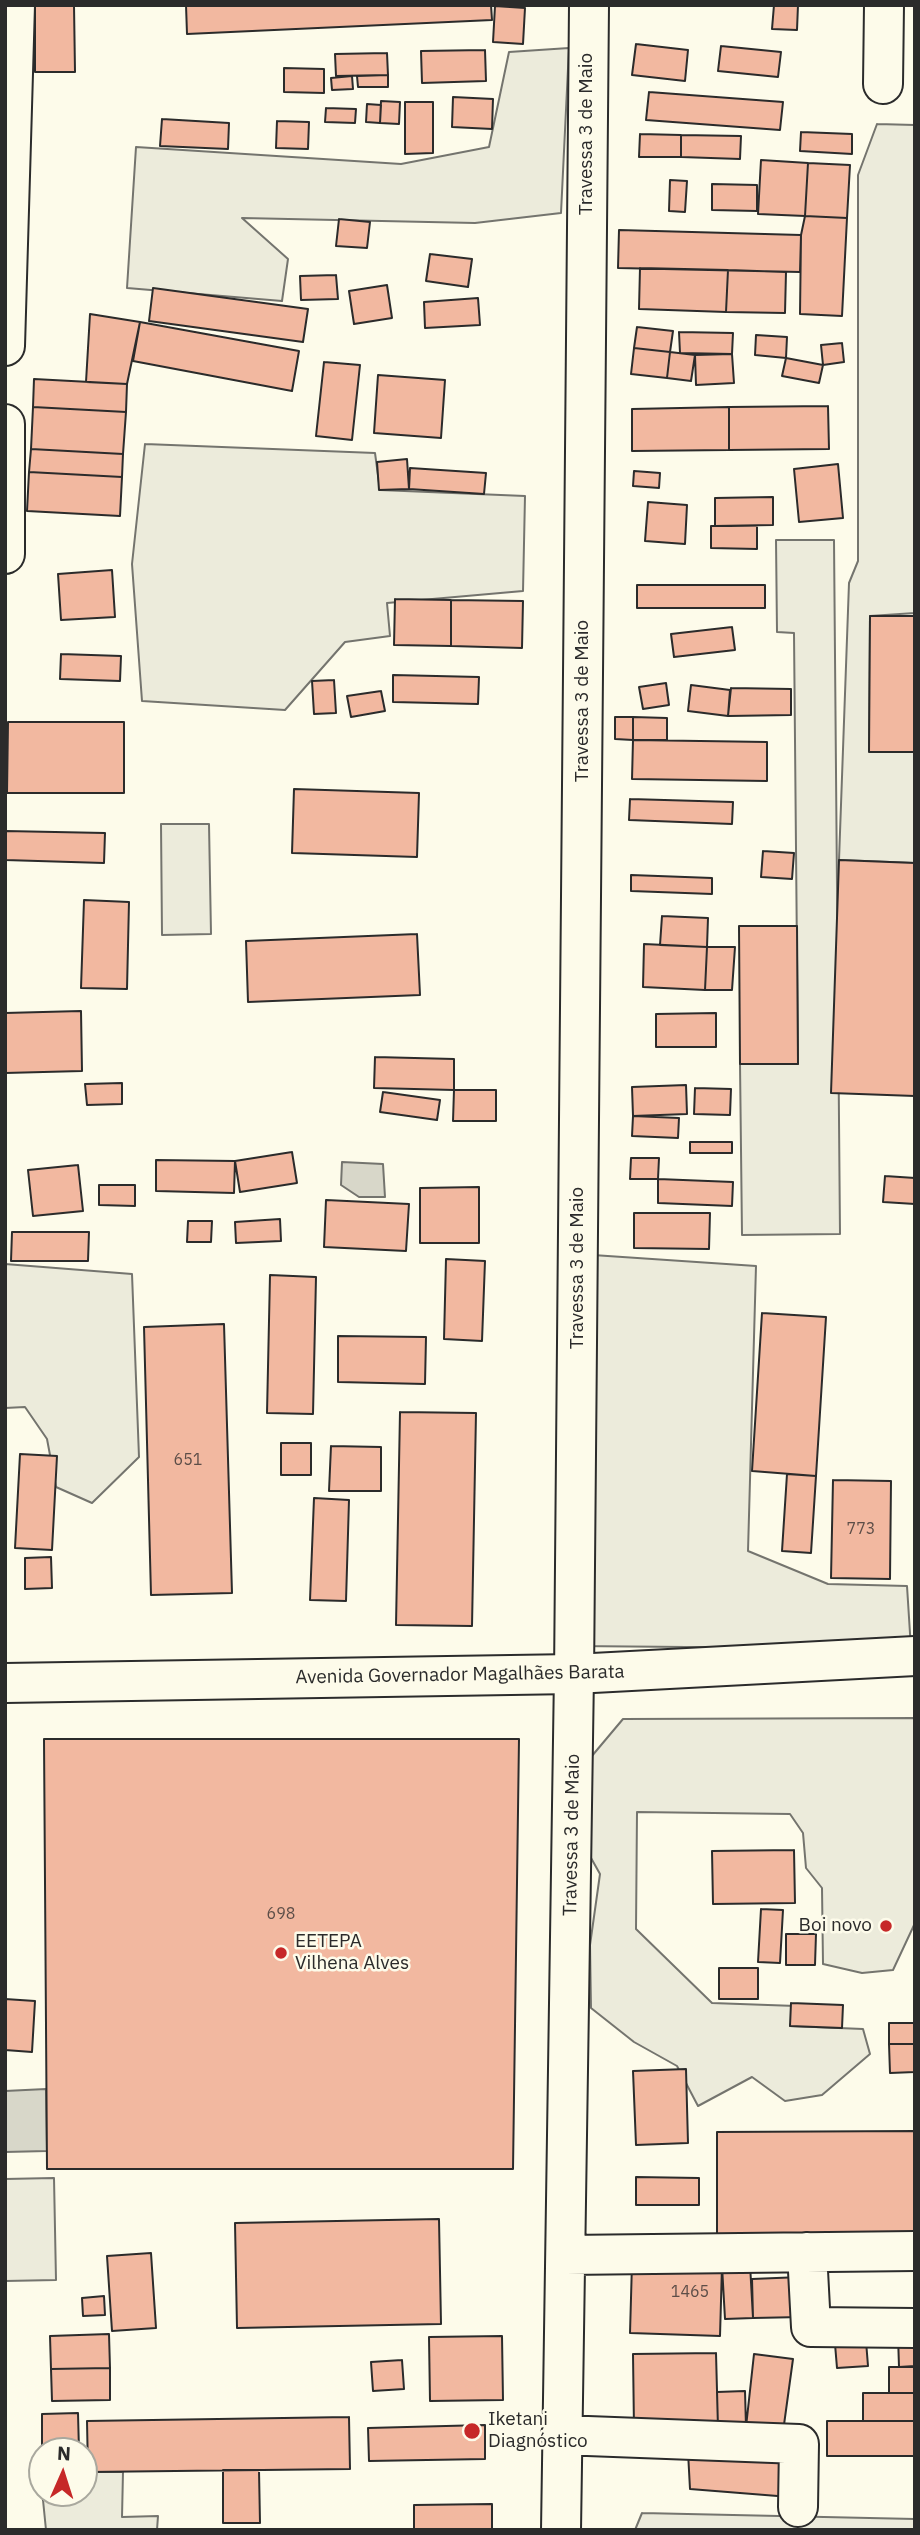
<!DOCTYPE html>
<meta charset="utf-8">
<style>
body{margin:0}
#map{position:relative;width:920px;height:2535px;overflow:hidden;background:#fdfbea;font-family:"IBM Plex Sans",sans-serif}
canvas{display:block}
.frame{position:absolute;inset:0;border:7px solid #2b2b2b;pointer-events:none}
.north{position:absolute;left:28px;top:2437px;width:70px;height:70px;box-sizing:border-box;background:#fdfbea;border:2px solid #a9a89e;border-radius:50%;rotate:3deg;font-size:19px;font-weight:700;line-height:28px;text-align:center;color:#2b2b2b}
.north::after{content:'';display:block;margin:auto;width:24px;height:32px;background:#c62828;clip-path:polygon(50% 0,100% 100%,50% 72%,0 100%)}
</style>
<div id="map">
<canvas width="920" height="2535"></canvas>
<div class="frame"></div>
<div class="north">N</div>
</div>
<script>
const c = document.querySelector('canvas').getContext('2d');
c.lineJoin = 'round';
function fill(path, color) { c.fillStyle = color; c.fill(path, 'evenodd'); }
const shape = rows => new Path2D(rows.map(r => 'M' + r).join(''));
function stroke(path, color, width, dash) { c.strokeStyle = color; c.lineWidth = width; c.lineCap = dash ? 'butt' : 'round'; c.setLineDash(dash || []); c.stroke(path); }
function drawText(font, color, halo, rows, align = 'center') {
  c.font = font + ' "IBM Plex Sans",sans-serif'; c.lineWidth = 5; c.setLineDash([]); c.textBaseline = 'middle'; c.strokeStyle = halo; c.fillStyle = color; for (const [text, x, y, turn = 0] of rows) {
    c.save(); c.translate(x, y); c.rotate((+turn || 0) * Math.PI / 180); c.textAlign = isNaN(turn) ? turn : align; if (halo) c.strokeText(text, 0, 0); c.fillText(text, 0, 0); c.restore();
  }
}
const green = shape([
 [569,48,561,213,475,223,242,218,288,259,282,301,127,288,136,147,401,164,489,147,509,52,569,48],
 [877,124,915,125,915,613,870,616,869,751,915,752,915,863,839,860,849,583,858,561,858,175,877,124],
 [145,444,375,453,380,490,525,496,523,591,387,603,390,636,345,642,285,710,142,701,132,564,145,444],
 [776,540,834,540,840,1234,742,1235,740,1064,798,1064,794,633,777,632,776,540],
 [161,824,209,824,211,934,162,935,161,824],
 [578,1254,756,1266,748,1551,828,1584,907,1586,911,1649,574,1646,578,1254],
 [5,1264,132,1274,139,1457,92,1503,56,1487,47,1439,25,1407,5,1408,5,1264],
 [915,1718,915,1923,893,1970,862,1973,823,1964,822,1888,806,1868,803,1833,790,1814,637,1812,636,1929,712,2003,796,2006,790,2026,863,2029,870,2054,822,2095,785,2101,752,2077,698,2106,677,2066,634,2042,591,2008,590,1945,600,1874,586,1849,586,1763,623,1719,915,1718],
 [54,2178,56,2280,5,2281,5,2179,54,2178],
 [88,2472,123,2472,122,2517,158,2516,157,2530,46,2530,43,2500,82,2497,88,2472],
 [642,2513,915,2519,915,2530,635,2530,642,2513]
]);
fill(green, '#ecebdb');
stroke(green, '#74746e', 2);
const water = shape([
 [342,1162,383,1164,385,1197,359,1197,341,1185,342,1162],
 [46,2089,47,2151,5,2152,5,2091,46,2089]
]);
fill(water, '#d8d7c9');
stroke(water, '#74746e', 2);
const building = shape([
 [35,5,74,5,75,72,35,72,35,5],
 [186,5,491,5,492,20,187,34,186,5],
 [774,5,798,5,797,30,772,29,774,5],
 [495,6,525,8,523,44,493,42,495,6],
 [636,44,688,50,685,81,632,75,636,44],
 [721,46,781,52,778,77,718,71,721,46],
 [485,50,486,81,422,83,421,51,485,50],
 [387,53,388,75,336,76,335,54,387,53],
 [284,68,324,69,324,93,284,92,284,68],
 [388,75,388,87,358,87,357,76,388,75],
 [352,76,353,89,332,90,331,78,352,76],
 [649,92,783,102,780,130,646,120,649,92],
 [453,97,493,99,492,129,452,127,453,97],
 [381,101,400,102,399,124,380,123,381,101],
 [405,102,433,102,433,153,405,154,405,102],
 [367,104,381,105,380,123,366,122,367,104],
 [326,108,356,109,355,123,325,122,326,108],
 [162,119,229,123,228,149,160,146,162,119],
 [277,121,309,122,308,149,276,148,277,121],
 [801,132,852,134,852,154,800,151,801,132],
 [640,134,681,135,681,157,639,157,640,134],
 [681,135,741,136,740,159,681,157,681,135],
 [761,160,808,163,805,216,758,214,761,160],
 [808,163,850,165,847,218,805,216,808,163],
 [670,180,687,181,685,212,669,211,670,180],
 [712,184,757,185,757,211,712,210,712,184],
 [805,216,847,218,842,316,800,314,801,235,805,216],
 [339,219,370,222,367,248,336,246,339,219],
 [619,230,801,235,800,272,618,268,619,230],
 [430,254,472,259,468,287,426,281,430,254],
 [640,268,728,270,726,312,639,309,640,268],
 [728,270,786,272,785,313,726,312,728,270],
 [336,275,338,299,301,300,300,276,336,275],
 [387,285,392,318,354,324,349,291,387,285],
 [153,288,308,309,303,342,149,321,153,288],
 [478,298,480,325,425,328,424,302,478,298],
 [90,314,140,322,127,384,86,382,90,314],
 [140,322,299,351,292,391,133,361,140,322],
 [637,327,673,331,670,352,634,348,637,327],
 [679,332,733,333,732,354,680,353,679,332],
 [756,335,787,337,786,358,755,355,756,335],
 [842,343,844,362,823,365,821,345,842,343],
 [634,348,670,352,667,378,631,374,634,348],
 [670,352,695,355,691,381,667,378,670,352],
 [732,354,734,383,696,385,695,355,732,354],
 [786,358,823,365,819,383,782,376,786,358],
 [324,362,360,365,352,440,316,436,324,362],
 [378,375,445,380,441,438,374,433,378,375],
 [34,379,127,384,126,412,33,407,34,379],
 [828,406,829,449,729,450,729,407,828,406],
 [33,407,126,412,123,454,31,449,33,407],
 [729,407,729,450,632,451,632,409,729,407],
 [31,449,123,454,122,477,29,472,31,449],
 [407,459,409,489,379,490,377,462,407,459],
 [838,464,843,518,799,522,794,469,838,464],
 [410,468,486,473,484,494,409,489,410,468],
 [634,471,660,473,659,488,633,486,634,471],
 [29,472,122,477,120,516,27,511,29,472],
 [773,497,773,525,715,526,715,498,773,497],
 [648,502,687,505,685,544,645,541,648,502],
 [711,526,757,526,757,549,711,548,711,526],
 [112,570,115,617,61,620,58,574,112,570],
 [637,585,765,585,765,608,637,608,637,585],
 [395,599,451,600,451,646,394,645,395,599],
 [451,600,523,601,522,648,451,646,451,600],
 [870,616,915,616,915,752,869,752,870,616],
 [732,627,735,650,674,657,671,634,732,627],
 [61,654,121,656,120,681,60,679,61,654],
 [393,675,479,677,478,704,393,702,393,675],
 [334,680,336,713,314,714,312,681,334,680],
 [666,683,669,705,643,709,639,687,666,683],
 [691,685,730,690,728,716,688,711,691,685],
 [731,688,791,689,791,715,728,716,731,688],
 [381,691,385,711,351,717,347,696,381,691],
 [615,717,633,717,633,740,615,739,615,717],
 [633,717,667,718,667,740,633,740,633,717],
 [8,722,124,722,124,793,7,793,8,722],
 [633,740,767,742,767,781,632,779,633,740],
 [294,789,419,793,417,857,292,853,294,789],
 [630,799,733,802,732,824,629,820,630,799],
 [5,831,105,833,104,863,5,860,5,831],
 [763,851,794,853,792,879,761,877,763,851],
 [839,860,915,863,915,1096,831,1093,839,860],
 [631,875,712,878,712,894,631,891,631,875],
 [84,900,129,902,127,989,81,988,84,900],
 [662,916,708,918,707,947,660,945,662,916],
 [739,926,797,926,798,1064,740,1064,739,926],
 [417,934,420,995,248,1002,246,941,417,934],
 [644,944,707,947,705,990,643,987,644,944],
 [707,947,735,947,732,990,705,990,707,947],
 [81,1011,82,1071,5,1073,5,1013,81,1011],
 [716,1013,716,1047,656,1047,656,1014,716,1013],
 [375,1057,454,1059,454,1090,374,1088,375,1057],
 [122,1083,122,1104,87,1105,85,1084,122,1083],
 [686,1085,687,1114,633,1116,632,1087,686,1085],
 [695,1088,731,1089,730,1115,694,1114,695,1088],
 [454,1090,496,1090,496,1121,453,1121,454,1090],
 [383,1092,440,1100,437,1120,380,1112,383,1092],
 [633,1116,679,1118,678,1138,632,1136,633,1116],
 [690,1142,732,1142,732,1153,690,1153,690,1142],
 [292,1152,297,1183,240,1192,235,1161,292,1152],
 [631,1158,659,1158,658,1179,630,1179,631,1158],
 [156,1160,235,1161,234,1193,156,1191,156,1160],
 [78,1165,83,1211,33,1216,28,1170,78,1165],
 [885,1176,915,1178,915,1204,883,1202,885,1176],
 [658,1179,733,1182,732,1206,658,1203,658,1179],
 [99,1185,135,1185,135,1206,99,1205,99,1185],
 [479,1187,479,1243,420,1243,420,1188,479,1187],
 [326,1200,409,1204,406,1251,324,1247,326,1200],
 [634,1213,710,1213,709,1249,634,1248,634,1213],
 [280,1219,281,1241,236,1243,235,1222,280,1219],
 [188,1221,212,1221,211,1242,187,1242,188,1221],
 [12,1232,89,1232,88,1261,11,1261,12,1232],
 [446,1259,485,1261,482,1341,444,1339,446,1259],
 [270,1275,316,1277,313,1414,267,1413,270,1275],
 [762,1313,826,1317,816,1476,752,1471,762,1313],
 [224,1324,232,1593,151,1595,144,1327,224,1324],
 [338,1336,426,1337,425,1384,338,1382,338,1336],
 [400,1412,476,1413,472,1626,396,1625,400,1412],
 [281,1443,311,1443,311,1475,281,1475,281,1443],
 [331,1446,381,1447,381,1491,329,1491,331,1446],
 [20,1454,57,1456,52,1550,15,1548,20,1454],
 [787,1474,816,1476,811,1553,782,1551,787,1474],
 [833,1480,891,1481,890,1579,831,1578,833,1480],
 [314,1498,349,1500,346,1601,310,1600,314,1498],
 [51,1557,52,1588,25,1589,25,1558,51,1557],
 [44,1739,519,1739,513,2169,47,2169,44,1739],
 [794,1850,795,1903,713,1904,712,1851,794,1850],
 [761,1909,783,1910,780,1963,758,1962,761,1909],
 [786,1934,816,1934,815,1965,786,1965,786,1934],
 [719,1968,758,1968,758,1999,719,1999,719,1968],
 [5,1999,35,2001,32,2052,5,2050,5,1999],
 [791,2003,843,2005,842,2028,790,2026,791,2003],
 [889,2023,915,2023,915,2044,889,2044,889,2023],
 [889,2044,915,2044,915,2072,890,2073,889,2044],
 [686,2069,688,2143,636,2145,633,2071,686,2069],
 [915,2131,915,2240,717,2241,717,2132,915,2131],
 [636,2177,699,2178,699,2205,636,2205,636,2177],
 [439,2219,441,2324,237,2328,235,2223,439,2219],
 [151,2253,156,2328,112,2331,107,2256,151,2253],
 [632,2263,722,2266,720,2336,630,2333,632,2263],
 [750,2264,753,2318,725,2319,722,2266,750,2264],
 [801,2277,802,2317,753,2318,752,2279,801,2277],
 [104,2296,105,2315,83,2316,82,2298,104,2296],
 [109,2334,110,2368,51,2369,50,2336,109,2334],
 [502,2336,503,2400,430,2401,429,2337,502,2336],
 [898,2336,915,2336,915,2366,899,2367,898,2336],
 [866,2341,868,2366,837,2368,835,2344,866,2341],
 [716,2353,718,2428,634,2429,633,2354,716,2353],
 [754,2354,793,2359,783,2432,746,2427,754,2354],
 [402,2360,404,2389,373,2391,371,2362,402,2360],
 [889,2367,915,2367,915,2393,889,2393,889,2367],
 [110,2368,110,2400,52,2401,51,2369,110,2368],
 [745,2391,746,2427,718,2428,717,2392,745,2391],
 [863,2393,915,2393,915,2421,863,2421,863,2393],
 [78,2413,79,2451,42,2451,42,2414,78,2413],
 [349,2417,350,2469,88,2472,87,2421,349,2417],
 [827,2421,915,2421,915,2456,827,2456,827,2421],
 [485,2425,485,2459,369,2461,368,2428,485,2425],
 [688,2452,781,2458,790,2497,690,2489,688,2452],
 [223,2470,259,2470,260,2523,223,2523,223,2470],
 [43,2493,82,2493,82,2497,43,2500,43,2493],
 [492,2504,492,2530,414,2530,414,2505,492,2504]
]);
fill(building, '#f2b8a0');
stroke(building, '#2b2b2b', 2);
const minor = shape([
 [883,84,884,5],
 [5,346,15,5],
 [5,424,5,554],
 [807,2252,811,2327,915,2328],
 [566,2255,915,2251],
 [561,2435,799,2444,798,2507],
 [561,2530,574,1674,589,5]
]);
const major = shape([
 [5,1683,574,1674,915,1656]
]);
stroke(minor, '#2b2b2b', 42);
stroke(major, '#2b2b2b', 42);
stroke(minor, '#fdfbea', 38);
stroke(major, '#fdfbea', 38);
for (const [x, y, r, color] of [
 [886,1926,7,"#c62828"],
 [281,1953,7,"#c62828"],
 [472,2431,9,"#c62828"]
]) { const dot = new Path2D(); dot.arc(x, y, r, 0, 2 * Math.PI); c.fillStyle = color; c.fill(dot); stroke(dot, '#fdfbea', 2.5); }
drawText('16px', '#5d4e48', null, [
 ["651",188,1460],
 ["773",861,1529],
 ["698",281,1914],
 ["1465",690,2292]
]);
drawText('19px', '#2b2b2b', '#fdfbea', [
 ["Travessa 3 de Maio",587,134,-90],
 ["Travessa 3 de Maio",583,701,-90],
 ["Travessa 3 de Maio",578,1268,-90],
 ["Avenida Governador Magalhães Barata",460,1675,-1],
 ["Travessa 3 de Maio",572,1835,-89]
]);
drawText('19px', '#2b2b2b', '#fdfbea', [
 ["Boi novo",872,1926,"right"],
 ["EETEPA",295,1942],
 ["Vilhena Alves",295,1964],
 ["Iketani",488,2420],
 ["Diagnóstico",488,2442]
], 'left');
</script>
